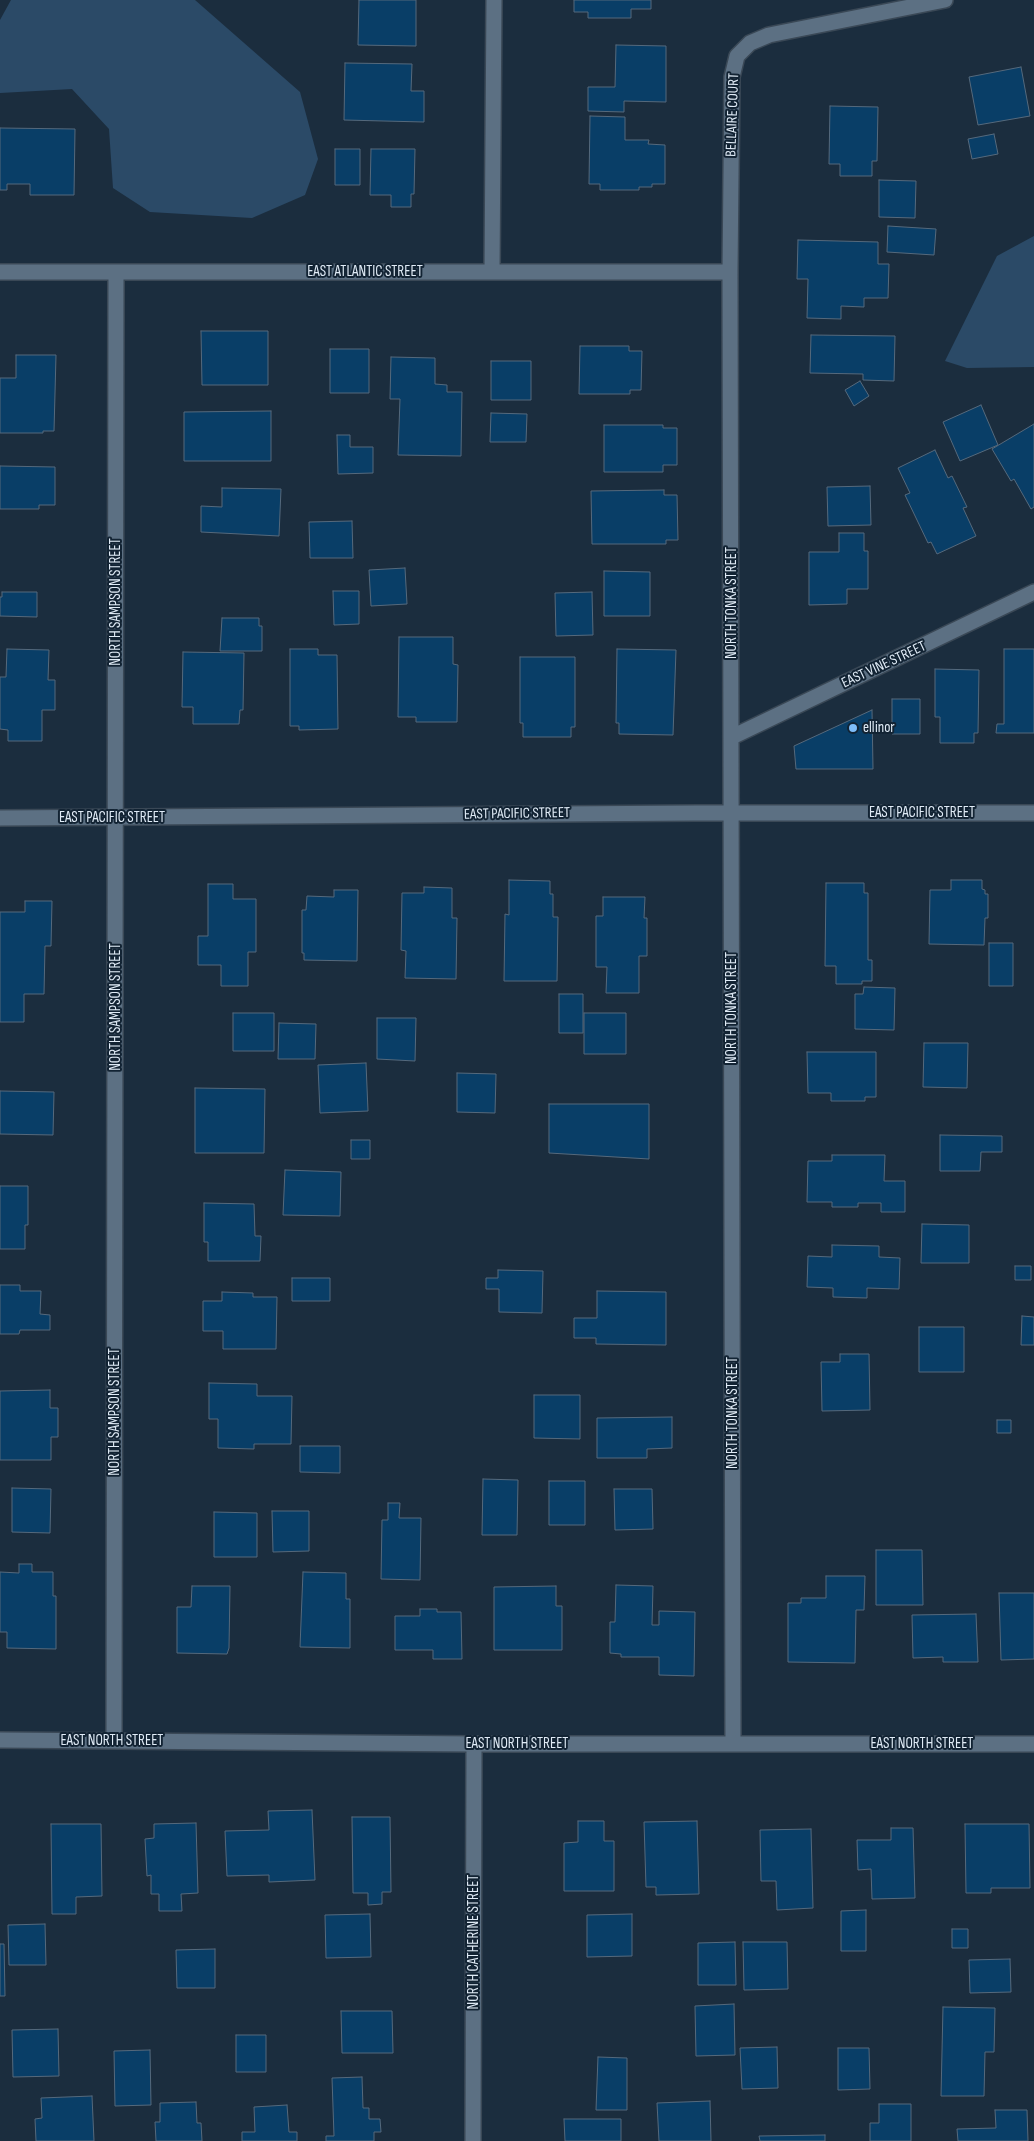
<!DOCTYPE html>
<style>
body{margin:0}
canvas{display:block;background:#1b2d3e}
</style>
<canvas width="1034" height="2141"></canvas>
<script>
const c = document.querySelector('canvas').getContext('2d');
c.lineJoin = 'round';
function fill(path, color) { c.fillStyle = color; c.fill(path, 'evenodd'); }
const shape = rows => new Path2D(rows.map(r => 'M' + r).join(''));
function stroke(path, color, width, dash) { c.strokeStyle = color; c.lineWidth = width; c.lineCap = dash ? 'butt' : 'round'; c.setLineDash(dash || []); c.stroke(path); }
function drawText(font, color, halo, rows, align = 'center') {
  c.font = font + ' "Sofia Sans Condensed",sans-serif'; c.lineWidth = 4; c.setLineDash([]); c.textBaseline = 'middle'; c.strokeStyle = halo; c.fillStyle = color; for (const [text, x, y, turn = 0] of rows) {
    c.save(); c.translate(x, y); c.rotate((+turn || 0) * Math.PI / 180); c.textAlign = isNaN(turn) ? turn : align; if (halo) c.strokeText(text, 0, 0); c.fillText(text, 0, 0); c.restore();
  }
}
fill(shape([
 [11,0,195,0,300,92,318,159,305,195,252,218,150,212,113,188,109,129,72,89,0,93,0,20],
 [1034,236,1034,367,967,368,945,361,997,256]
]), '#2b4a67');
const building = shape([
 [359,0,416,0,416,46,358,45,359,0],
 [574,0,651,0,651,9,631,9,631,18,588,18,588,12,574,12,574,0],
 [616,45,666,46,666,102,624,101,624,112,588,111,588,87,615,87,616,45],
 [345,63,412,64,411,91,424,91,424,122,344,120,345,63],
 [1021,67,1030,116,978,125,969,77,1021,67],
 [830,106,878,107,877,161,872,161,872,176,840,176,840,164,829,164,830,106],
 [590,116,625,117,625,140,649,140,648,144,665,145,665,184,652,184,652,187,639,187,639,190,600,190,600,184,589,184,590,116],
 [0,128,75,129,74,195,30,195,30,184,7,184,7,190,0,190,0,128],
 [994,134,998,154,972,159,968,139,994,134],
 [335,149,360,149,360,185,335,185,335,149],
 [371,149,415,149,414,194,411,194,411,207,391,207,391,195,370,195,371,149],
 [879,180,916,181,915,218,879,217,879,180],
 [888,226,936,229,934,255,887,252,888,226],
 [798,240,878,242,878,264,889,264,888,298,864,298,864,307,841,306,841,319,807,318,808,279,797,279,798,240],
 [201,331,268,331,268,385,202,385,201,331],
 [811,335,895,336,894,381,863,380,863,374,810,373,811,335],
 [580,346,629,346,629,351,642,351,641,390,630,390,630,394,579,394,580,346],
 [330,349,369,349,369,393,330,393,330,349],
 [16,355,56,355,54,431,43,431,43,433,0,433,0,378,16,378,16,355],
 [391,357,435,358,435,384,447,385,447,392,462,392,461,456,398,455,400,399,390,399,391,357],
 [491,361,531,361,531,400,491,400,491,361],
 [860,381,869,396,854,406,845,390,860,381],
 [981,405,998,445,960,461,943,422,981,405],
 [271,411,271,461,184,461,184,412,271,411],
 [491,413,527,414,526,442,490,442,491,413],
 [1034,424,1034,507,1031,509,1014,479,1011,481,992,449,1034,424],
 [604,425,663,425,663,428,677,428,677,465,663,465,663,472,604,472,604,425],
 [337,435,350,435,350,447,373,447,373,473,338,474,337,435],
 [935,450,948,478,952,476,967,507,963,508,976,536,937,554,931,542,928,543,905,495,910,493,898,468,935,450],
 [0,466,55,467,55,505,39,505,39,509,0,509,0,466],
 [870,486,871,525,828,526,827,487,870,486],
 [222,488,281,489,279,536,201,532,201,506,222,507,222,488],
 [664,490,664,495,677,495,678,540,666,540,666,544,592,544,591,491,664,490],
 [352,521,353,558,310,558,309,522,352,521],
 [839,533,864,533,864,551,868,551,868,589,847,589,847,604,809,605,809,552,839,552,839,533],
 [405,568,407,604,371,606,369,570,405,568],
 [604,571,650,572,650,616,604,616,604,571],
 [333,591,359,591,359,624,334,625,333,591],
 [2,592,37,592,37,617,0,616,0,597,2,597,2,592],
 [592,592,593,635,556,636,555,593,592,592],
 [222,618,259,618,259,626,262,626,262,651,220,651,222,618],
 [399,637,453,637,453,664,458,665,457,722,416,722,416,717,398,717,399,637],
 [7,649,49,650,48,680,55,680,55,710,42,710,42,741,8,741,8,730,0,729,0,677,6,677,7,649],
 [290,649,318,649,318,655,337,655,338,729,299,730,299,726,290,726,290,649],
 [617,649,676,650,673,735,619,734,619,723,616,723,617,649],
 [1004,649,1034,649,1034,733,996,733,997,724,1004,724,1004,649],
 [183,652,244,653,243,710,240,710,239,724,193,724,193,707,182,707,183,652],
 [520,657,575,657,575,727,571,727,571,737,523,737,523,723,520,723,520,657],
 [935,669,979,670,978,733,974,733,974,743,940,743,940,717,935,717,935,669],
 [892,699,920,699,920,734,892,734,892,699],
 [872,710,873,769,796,769,794,746,872,710],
 [509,880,550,881,550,894,553,894,553,917,558,917,557,981,504,981,505,914,509,915,509,880],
 [951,880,982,880,982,889,985,890,985,894,988,894,988,918,985,918,984,945,929,944,930,890,951,890,951,880],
 [826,883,864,883,864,893,868,893,868,960,872,960,872,981,862,981,862,984,836,984,836,966,825,966,826,883],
 [208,884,233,884,233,899,256,899,256,952,248,952,248,986,221,986,221,965,198,965,198,936,208,936,208,884],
 [424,887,452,888,452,918,457,918,456,979,405,978,406,951,401,950,402,893,424,893,424,887],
 [334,890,358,890,357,961,304,960,304,953,302,953,302,910,306,910,307,896,334,897,334,890],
 [603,897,645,897,644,918,647,918,647,956,639,956,639,993,606,993,607,967,596,967,596,916,603,916,603,897],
 [25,901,52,901,51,946,45,946,44,994,24,994,24,1022,0,1022,0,912,25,912,25,901],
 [989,943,1013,943,1013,986,989,986,989,943],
 [864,987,895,988,894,1030,855,1029,855,994,863,994,864,987],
 [559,994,583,994,583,1033,559,1033,559,994],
 [233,1013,274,1013,274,1051,233,1051,233,1013],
 [584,1013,626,1013,626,1054,584,1054,584,1013],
 [377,1018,416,1018,415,1061,377,1059,377,1018],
 [279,1023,316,1024,315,1059,278,1059,279,1023],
 [924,1043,968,1043,967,1088,923,1087,924,1043],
 [807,1052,876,1052,876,1097,865,1097,865,1101,831,1101,831,1093,808,1093,807,1052],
 [366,1063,368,1111,320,1113,318,1065,366,1063],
 [457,1073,496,1074,495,1113,457,1112,457,1073],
 [195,1088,265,1089,264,1153,195,1153,195,1088],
 [0,1091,54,1092,53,1135,0,1134,0,1091],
 [549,1104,649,1104,649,1159,549,1153,549,1104],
 [940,1135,1002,1136,1002,1152,981,1152,980,1171,940,1171,940,1135],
 [351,1140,370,1140,370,1159,351,1159,351,1140],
 [832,1155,885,1155,884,1181,905,1181,905,1212,881,1212,881,1203,858,1203,858,1207,832,1207,832,1202,807,1202,808,1161,832,1161,832,1155],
 [285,1170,341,1172,340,1216,283,1215,285,1170],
 [0,1186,28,1186,28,1225,25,1225,25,1249,0,1249,0,1186],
 [204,1203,254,1204,255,1236,261,1236,260,1261,208,1261,208,1242,204,1242,204,1203],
 [922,1224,969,1225,969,1263,921,1263,922,1224],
 [832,1245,879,1246,879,1257,900,1258,899,1289,867,1288,867,1298,833,1297,833,1288,807,1287,808,1256,832,1257,832,1245],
 [1015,1266,1031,1266,1031,1280,1015,1280,1015,1266],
 [498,1270,543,1271,542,1313,499,1312,499,1289,486,1289,486,1278,498,1278,498,1270],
 [292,1278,330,1278,330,1301,292,1301,292,1278],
 [0,1285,20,1285,20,1291,41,1291,40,1314,50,1315,50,1330,20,1330,19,1334,0,1334,0,1285],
 [597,1291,666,1292,666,1345,596,1344,596,1338,574,1338,574,1318,597,1318,597,1291],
 [222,1292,253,1293,253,1297,277,1297,276,1349,223,1349,223,1331,203,1331,203,1301,222,1301,222,1292],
 [1022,1316,1034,1317,1034,1345,1021,1345,1022,1316],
 [919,1327,964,1327,964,1372,919,1372,919,1327],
 [840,1354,869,1354,870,1410,822,1411,821,1362,840,1362,840,1354],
 [209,1383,257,1384,257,1396,292,1396,291,1444,254,1444,254,1449,218,1448,218,1419,209,1419,209,1383],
 [50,1390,50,1408,58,1408,58,1437,51,1437,51,1460,0,1460,0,1391,50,1390],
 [534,1395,580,1395,580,1439,534,1438,534,1395],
 [672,1417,672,1448,647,1449,647,1458,597,1458,597,1418,672,1417],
 [997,1420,1011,1420,1011,1433,997,1433,997,1420],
 [300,1446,340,1446,340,1473,300,1472,300,1446],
 [483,1479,518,1480,517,1535,482,1535,483,1479],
 [549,1481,585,1481,585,1525,549,1525,549,1481],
 [12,1488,51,1489,50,1533,12,1532,12,1488],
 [614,1489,652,1489,653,1529,615,1530,614,1489],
 [388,1503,400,1503,399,1518,421,1518,420,1580,381,1579,382,1520,388,1520,388,1503],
 [272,1511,309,1511,309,1551,273,1552,272,1511],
 [214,1512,257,1513,257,1557,214,1557,214,1512],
 [876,1550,922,1550,923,1605,876,1605,876,1550],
 [19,1564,32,1564,32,1572,53,1572,53,1596,56,1596,56,1649,7,1648,7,1632,0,1632,0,1572,19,1573,19,1564],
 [303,1572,346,1573,346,1599,350,1599,350,1648,300,1647,303,1572],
 [826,1576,865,1576,864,1610,856,1610,855,1663,788,1662,788,1603,801,1603,801,1598,826,1598,826,1576],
 [616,1585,653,1586,652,1625,659,1625,659,1611,695,1612,694,1676,659,1675,659,1657,621,1657,621,1654,610,1653,610,1622,615,1622,616,1585],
 [192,1586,230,1586,229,1648,227,1654,177,1653,177,1607,191,1607,192,1586],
 [556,1586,556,1606,562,1606,562,1650,494,1650,494,1587,556,1586],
 [999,1593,1034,1593,1034,1659,1001,1660,999,1593],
 [420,1609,437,1609,437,1612,461,1612,462,1659,433,1659,433,1650,395,1650,395,1616,420,1616,420,1609],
 [976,1614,978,1662,943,1662,943,1657,913,1658,912,1615,976,1614],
 [312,1810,315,1880,269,1882,269,1875,227,1876,225,1831,269,1830,268,1811,312,1810],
 [352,1817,390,1817,391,1892,382,1892,382,1904,368,1905,368,1893,353,1893,352,1817],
 [578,1821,604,1821,604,1841,614,1841,614,1891,564,1891,564,1843,578,1842,578,1821],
 [697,1821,699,1894,656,1895,656,1887,646,1887,644,1822,697,1821],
 [196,1823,198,1893,181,1894,182,1911,159,1911,159,1894,151,1894,151,1875,147,1876,145,1839,154,1838,154,1824,196,1823],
 [51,1824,101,1824,102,1896,76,1897,76,1914,52,1914,51,1824],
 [965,1824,1029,1824,1030,1888,991,1888,991,1893,966,1893,965,1824],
 [891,1828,913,1828,915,1898,872,1899,871,1869,858,1870,857,1840,891,1840,891,1828],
 [811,1829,813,1908,777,1910,776,1881,761,1881,760,1830,811,1829],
 [866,1910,866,1951,841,1951,841,1911,866,1910],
 [370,1914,371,1957,326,1958,325,1915,370,1914],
 [632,1914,632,1956,587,1957,587,1915,632,1914],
 [45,1924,46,1965,9,1965,8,1925,45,1924],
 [952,1929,968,1929,968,1948,952,1948,952,1929],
 [735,1942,736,1985,698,1985,698,1943,735,1942],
 [743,1942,787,1942,788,1989,744,1990,743,1942],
 [0,1944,4,1944,5,1996,0,1996,0,1944],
 [215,1949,215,1988,177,1988,176,1950,215,1949],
 [1010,1959,1011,1992,970,1993,969,1960,1010,1959],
 [734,2004,735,2055,696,2056,695,2006,734,2004],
 [943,2007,995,2008,994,2052,985,2052,984,2096,941,2096,943,2007],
 [341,2011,392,2011,393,2053,342,2053,341,2011],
 [58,2029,59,2076,13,2077,12,2030,58,2029],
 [236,2035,266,2035,266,2072,236,2072,236,2035],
 [777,2047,778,2088,742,2089,740,2048,777,2047],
 [838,2048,869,2048,870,2089,838,2090,838,2048],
 [150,2050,151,2105,115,2106,114,2051,150,2050],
 [598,2057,627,2058,627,2110,596,2110,598,2057],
 [362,2077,363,2108,369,2108,369,2119,380,2119,381,2132,374,2132,374,2141,326,2141,326,2136,334,2136,332,2078,362,2077],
 [92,2096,94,2141,36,2141,35,2119,42,2118,41,2098,92,2096],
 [710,2101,711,2141,659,2141,657,2103,710,2101],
 [196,2102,197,2123,201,2123,202,2141,156,2141,155,2122,160,2122,160,2103,196,2102],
 [879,2104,911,2104,911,2141,870,2141,870,2123,879,2123,879,2104],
 [287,2105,289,2132,297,2132,297,2141,242,2141,242,2132,255,2132,254,2107,287,2105],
 [995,2110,1027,2110,1028,2141,958,2141,957,2129,996,2128,995,2110],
 [564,2119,621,2119,621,2141,565,2141,564,2119],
 [825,2135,825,2141,760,2141,759,2136,825,2135]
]);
fill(building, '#093e67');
stroke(building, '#55697c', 1);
const street = shape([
 [0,272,730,272],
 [492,272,494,0],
 [732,737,1034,592],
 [0,1740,474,1744,1034,1744],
 [114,1740,116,273],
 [733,1744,730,272,732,77,737,56,750,43,769,35,945,0],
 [473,2141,474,1744]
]);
const secondary = shape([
 [0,818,695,813,1034,813]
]);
stroke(street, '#3a4856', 18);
stroke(secondary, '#3a4856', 18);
stroke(street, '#5c7083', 15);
stroke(secondary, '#5c7083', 15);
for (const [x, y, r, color] of [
 [853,728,5,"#7ebdf9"]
]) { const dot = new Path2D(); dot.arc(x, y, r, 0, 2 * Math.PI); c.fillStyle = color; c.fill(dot); stroke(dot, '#122333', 2); }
drawText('15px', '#e0ebf6', '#122333', [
 ["BELLAIRE COURT",733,115,-88],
 ["EAST ATLANTIC STREET",365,272],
 ["NORTH SAMPSON STREET",116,602,-90],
 ["NORTH TONKA STREET",732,603,-90],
 ["EAST VINE STREET",884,665,-25],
 ["EAST PACIFIC STREET",922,813],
 ["EAST PACIFIC STREET",517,814,-1],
 ["EAST PACIFIC STREET",112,818],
 ["NORTH SAMPSON STREET",116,1007,-90],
 ["NORTH TONKA STREET",732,1008,-90],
 ["NORTH SAMPSON STREET",115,1412,-90],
 ["NORTH TONKA STREET",733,1413,-90],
 ["EAST NORTH STREET",112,1741],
 ["EAST NORTH STREET",517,1744],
 ["EAST NORTH STREET",922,1744],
 ["NORTH CATHERINE STREET",474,1942,-90]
]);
drawText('15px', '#e0ebf6', '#122333', [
 ["ellinor",863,728]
], 'left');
</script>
